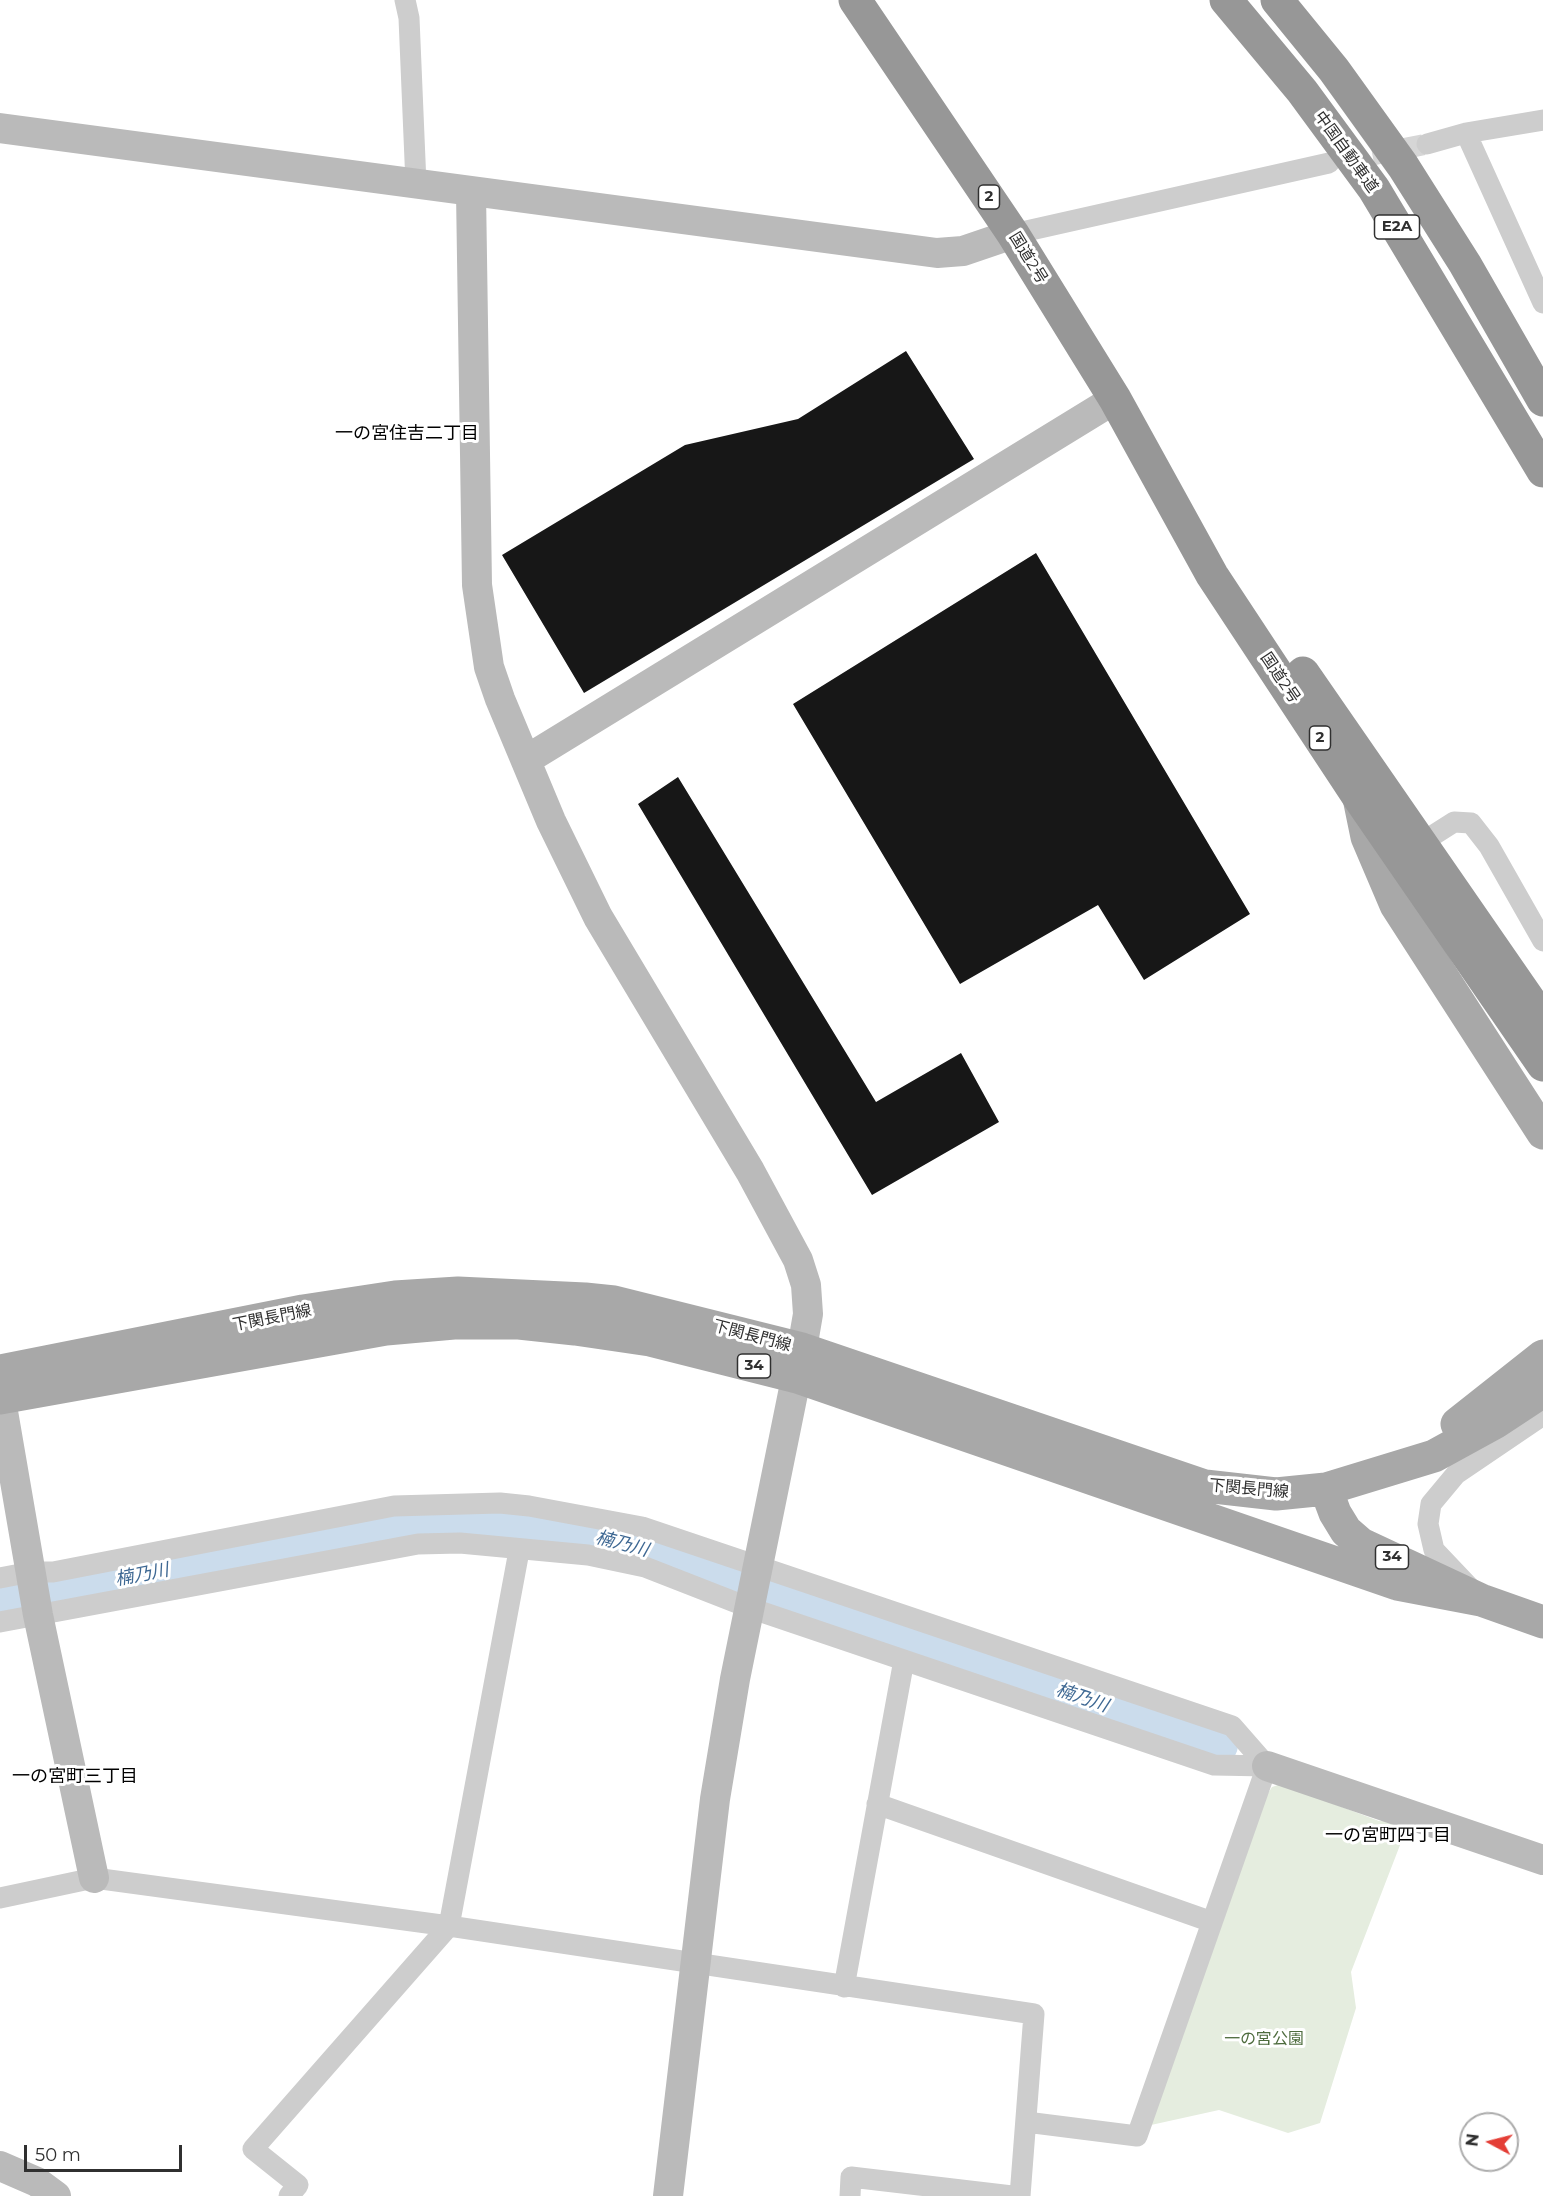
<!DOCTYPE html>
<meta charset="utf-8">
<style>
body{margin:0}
#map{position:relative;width:1543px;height:2196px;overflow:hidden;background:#fff;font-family:Montserrat,sans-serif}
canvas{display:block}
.north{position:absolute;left:1459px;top:2112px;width:60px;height:60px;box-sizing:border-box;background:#fff;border:2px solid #acacac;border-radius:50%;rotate:277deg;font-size:16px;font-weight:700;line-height:24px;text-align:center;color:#303030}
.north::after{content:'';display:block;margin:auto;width:21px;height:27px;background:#e43e36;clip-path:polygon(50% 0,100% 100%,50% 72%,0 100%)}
.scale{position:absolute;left:24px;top:2145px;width:158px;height:27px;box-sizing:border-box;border:3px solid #303030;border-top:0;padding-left:8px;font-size:18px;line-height:21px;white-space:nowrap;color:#303030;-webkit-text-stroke:4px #fff;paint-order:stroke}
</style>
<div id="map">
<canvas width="1543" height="2196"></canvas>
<div class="north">N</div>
<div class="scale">50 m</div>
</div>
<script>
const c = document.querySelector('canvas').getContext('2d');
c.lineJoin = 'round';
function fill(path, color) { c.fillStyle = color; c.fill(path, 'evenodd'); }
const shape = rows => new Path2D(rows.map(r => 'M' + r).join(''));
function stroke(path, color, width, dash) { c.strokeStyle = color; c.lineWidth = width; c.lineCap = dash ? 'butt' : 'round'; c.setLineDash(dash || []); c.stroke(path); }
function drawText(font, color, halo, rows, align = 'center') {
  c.font = font + ' Montserrat,"Noto Sans JP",sans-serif'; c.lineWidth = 6; c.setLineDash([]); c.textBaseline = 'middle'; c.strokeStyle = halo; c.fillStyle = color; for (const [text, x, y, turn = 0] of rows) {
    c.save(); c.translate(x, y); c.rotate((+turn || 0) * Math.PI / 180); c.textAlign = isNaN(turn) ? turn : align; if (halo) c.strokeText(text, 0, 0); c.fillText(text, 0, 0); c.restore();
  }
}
fill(shape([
 [1281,1784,1379,1821,1389,1820,1407,1827,1351,1972,1356,2008,1320,2123,1288,2133,1219,2110,1151,2125,1265,1798,1272,1787]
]), '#e5eddf');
stroke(shape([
 [0,1602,394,1527,501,1525,586,1535,637,1546,1219,1745]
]), '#cbdcec', 38);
fill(shape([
 [906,351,974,459,584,693,502,555,685,445,798,419],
 [1036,553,1250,914,1144,980,1098,905,960,984,793,704],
 [678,777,876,1102,961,1053,999,1122,872,1195,638,804]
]), '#171717');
stroke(shape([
 [1342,161,1427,144]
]), '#d6d6d6', 21, [21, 10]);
stroke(shape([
 [405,0,409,18,416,184],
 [1466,133,1543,303],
 [1427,144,1466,133,1543,120],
 [1013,234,1329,163],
 [1410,850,1454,822,1471,823,1489,846,1543,941],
 [0,1578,31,1572,53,1572,394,1506,500,1503,529,1506,642,1527,1232,1726,1267,1766],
 [1471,1589,1434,1550,1428,1524,1431,1504,1456,1474,1543,1415],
 [0,1622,418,1544,460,1543,588,1555,645,1567,750,1608,1214,1765,1267,1766],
 [877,1804,1212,1922],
 [0,1898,94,1878,449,1926,1034,2014,1020,2196],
 [844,1987,904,1660],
 [1026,2122,1137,2136,1267,1766],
 [289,2196,298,2185,253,2149,449,1926,519,1551],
 [850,2196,851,2177,1012,2196]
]), '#cdcdcd', 21);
stroke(shape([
 [0,128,937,253,963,251,1013,234],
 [471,192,477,585,489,667,500,699,551,821,598,917,750,1171,798,1260,806,1285,808,1314,802,1349,735,1679,715,1799,668,2196],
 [526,760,1115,399],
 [0,1394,38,1615,94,1878],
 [1267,1766,1543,1860],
 [0,2166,37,2182,56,2196]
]), '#bababa', 30);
stroke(shape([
 [1359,798,1367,837,1396,905,1543,1133],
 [0,1371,303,1311,395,1297,458,1293,585,1299,614,1302,802,1349,1205,1486,1276,1494,1326,1489,1434,1456,1496,1422,1543,1391],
 [0,1398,386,1329,454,1323,519,1323,575,1329,650,1340,797,1377,1397,1584,1481,1600],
 [1457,1424,1543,1356],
 [1326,1489,1335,1513,1346,1531,1361,1544,1481,1600,1543,1622]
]), '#a8a8a8', 33);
stroke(shape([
 [855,0,1013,234,1115,399,1212,575,1359,798,1543,1065],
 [1226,0,1302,91,1374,189,1543,471],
 [1277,0,1334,70,1403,166,1465,264,1543,400],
 [1303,673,1543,1020]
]), '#979797', 33);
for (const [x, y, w] of [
 [989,197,21],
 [1397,227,45],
 [1320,738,21],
 [754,1366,33],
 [1392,1557,33]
]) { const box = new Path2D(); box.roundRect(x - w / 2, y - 12, w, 24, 4.5); c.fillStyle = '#fff'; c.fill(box); stroke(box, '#303030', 1.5); }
drawText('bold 15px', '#303030', null, [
 ["2",989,197],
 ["E2A",1397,227],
 ["2",1320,738],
 ["34",754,1366],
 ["34",1392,1557]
]);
drawText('16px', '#303030', '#fff', [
 ["中国自動車道",1346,152,54],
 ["国道2号",1028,258,58],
 ["国道2号",1280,678,56],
 ["下関長門線",272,1318,-11],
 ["下関長門線",752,1336,15],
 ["下関長門線",1249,1489,5]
]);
drawText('16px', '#4e6c3e', '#fff', [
 ["一の宮公園",1264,2039]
]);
drawText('18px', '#000', '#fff', [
 ["一の宮住吉二丁目",407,434],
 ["一の宮町三丁目",75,1777],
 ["一の宮町四丁目",1388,1836]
]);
drawText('italic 18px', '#3e6893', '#fff', [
 ["楠乃川",622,1544,15],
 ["楠乃川",142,1575,-11],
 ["楠乃川",1082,1698,19]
]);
</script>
